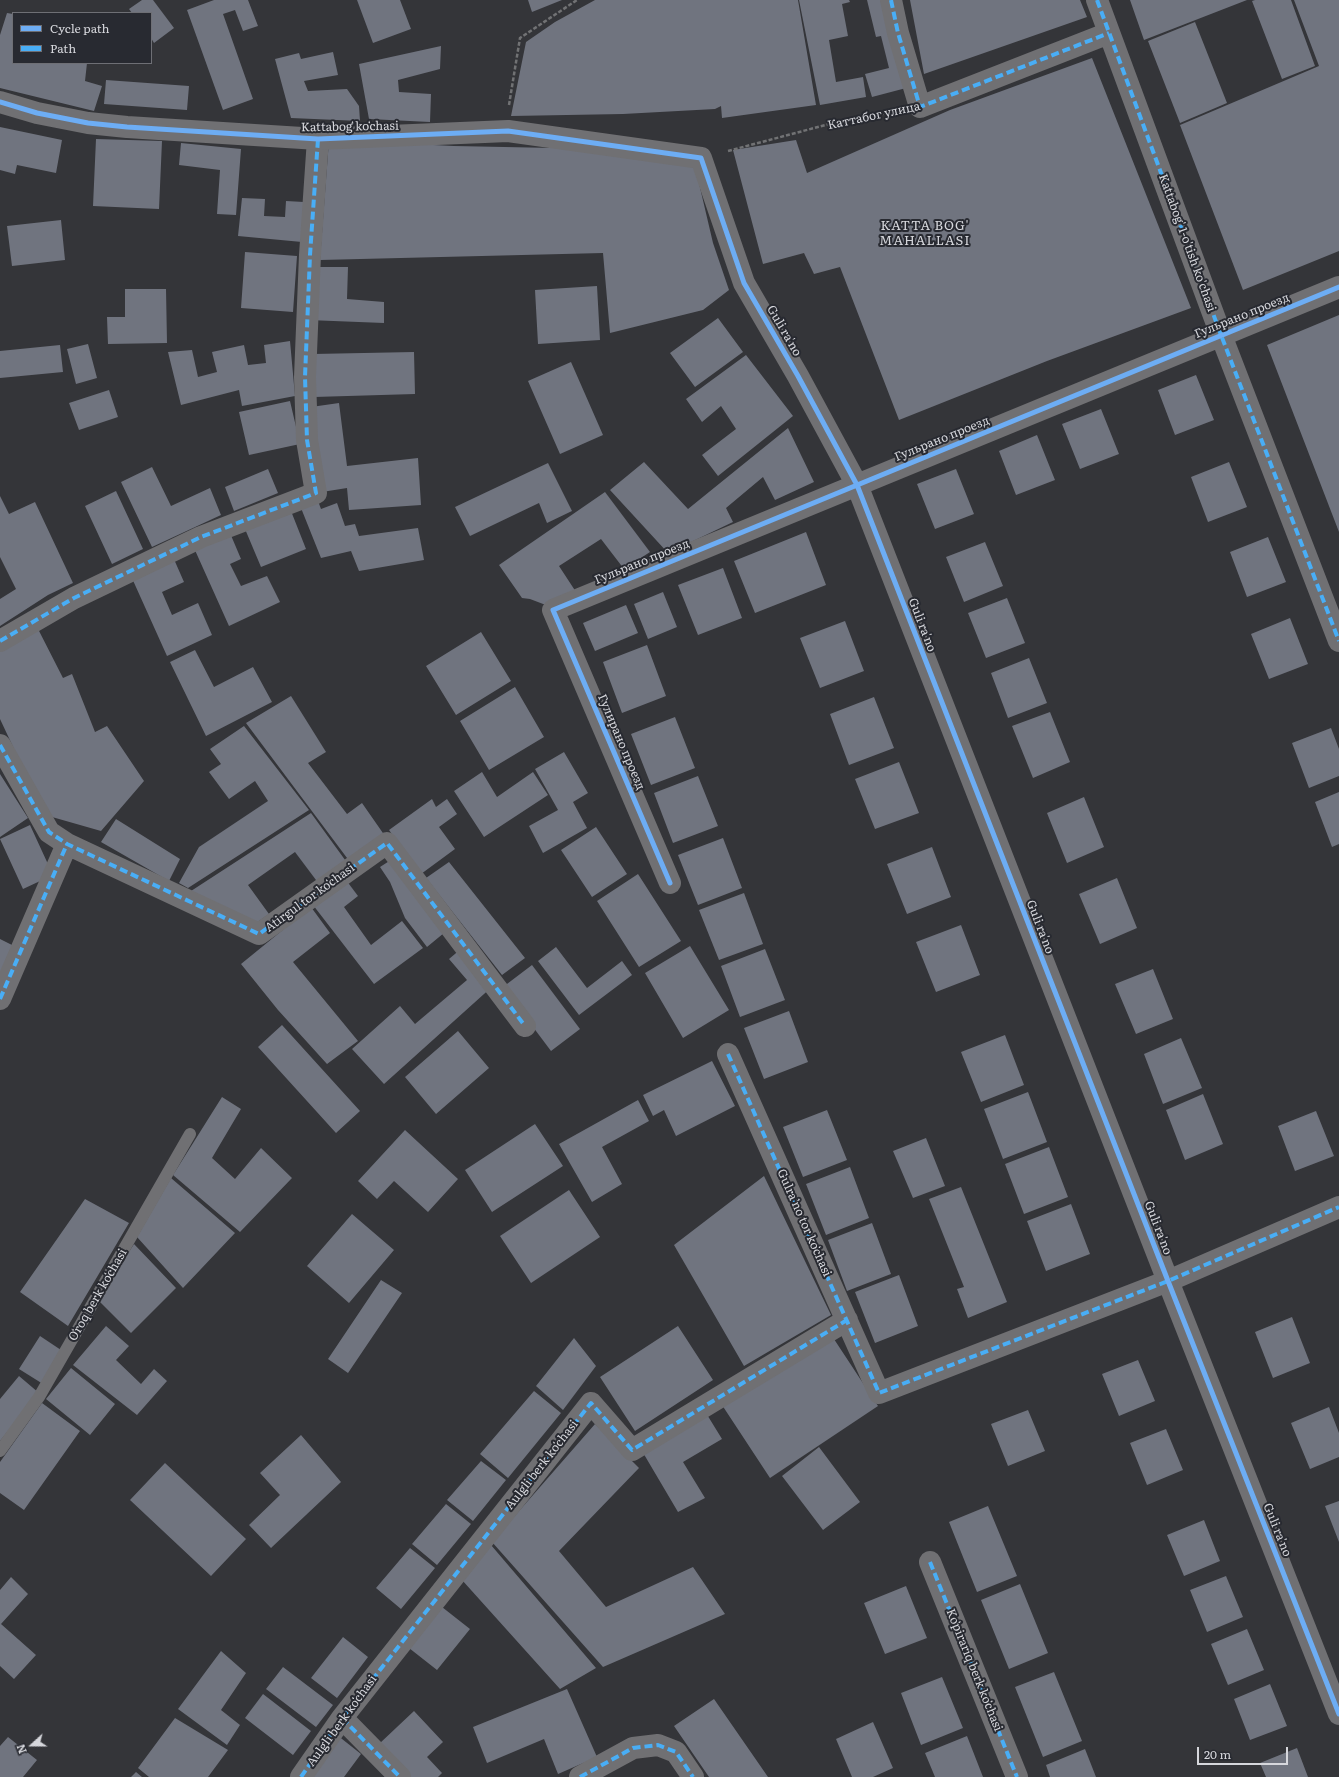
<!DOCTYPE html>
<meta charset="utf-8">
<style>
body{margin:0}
#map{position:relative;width:1339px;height:1777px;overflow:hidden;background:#343539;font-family:Literata,serif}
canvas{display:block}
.legend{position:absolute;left:12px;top:12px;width:140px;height:52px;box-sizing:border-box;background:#282a31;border:1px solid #6e6f75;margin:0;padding:5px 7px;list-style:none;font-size:12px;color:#d6d7dc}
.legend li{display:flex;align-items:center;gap:8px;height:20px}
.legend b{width:20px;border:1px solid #6e6f75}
.north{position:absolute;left:12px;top:1725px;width:40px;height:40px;-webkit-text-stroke:3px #282a31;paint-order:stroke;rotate:249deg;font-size:11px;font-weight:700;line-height:16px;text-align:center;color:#d6d7dc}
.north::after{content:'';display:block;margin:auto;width:14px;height:18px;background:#d6d7dc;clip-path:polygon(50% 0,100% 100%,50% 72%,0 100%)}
.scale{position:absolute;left:1197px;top:1747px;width:91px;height:18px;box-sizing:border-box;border:2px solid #d6d7dc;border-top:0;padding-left:5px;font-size:12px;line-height:14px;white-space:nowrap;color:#d6d7dc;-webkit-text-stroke:3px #282a31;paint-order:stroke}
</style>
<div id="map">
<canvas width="1339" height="1777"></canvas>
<ul class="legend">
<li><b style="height:5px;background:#6dadf4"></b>Cycle path</li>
<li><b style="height:5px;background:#49aef6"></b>Path</li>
</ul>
<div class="north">N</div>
<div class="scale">20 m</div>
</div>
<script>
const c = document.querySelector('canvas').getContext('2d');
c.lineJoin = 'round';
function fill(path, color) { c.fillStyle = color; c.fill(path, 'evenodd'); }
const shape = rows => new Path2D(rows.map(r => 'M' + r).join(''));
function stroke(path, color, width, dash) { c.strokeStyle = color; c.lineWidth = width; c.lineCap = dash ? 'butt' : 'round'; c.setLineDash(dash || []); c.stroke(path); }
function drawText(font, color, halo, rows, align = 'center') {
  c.font = font + ' Literata,serif'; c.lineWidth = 4; c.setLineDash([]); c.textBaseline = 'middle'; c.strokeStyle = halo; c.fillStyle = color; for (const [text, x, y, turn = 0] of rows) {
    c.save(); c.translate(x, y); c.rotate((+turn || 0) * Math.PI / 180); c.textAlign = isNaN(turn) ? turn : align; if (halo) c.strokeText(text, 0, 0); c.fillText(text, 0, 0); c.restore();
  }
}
fill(shape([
 [142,0,153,0,174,28,154,43,151,38,151,13,132,13,129,9],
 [214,0,248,0,258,26,243,31,235,10,223,14,253,99,223,110,187,10],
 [357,0,400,0,411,29,373,43],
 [528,0,562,0,532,12],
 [595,0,798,0,816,105,722,118,721,106,715,109,623,114,511,116,526,42,555,22],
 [799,0,849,0,850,2,842,4,848,36,829,40,836,82,863,77,866,97,820,105],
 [867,0,888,0,910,87,872,97,865,74,889,68,881,36,876,37],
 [910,0,1080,0,1087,17,924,74],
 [1130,0,1247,0,1144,40],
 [1255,0,1291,0,1315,66,1282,79,1252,1],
 [1294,0,1339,0,1339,251,1243,290,1180,125,1319,66],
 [7,13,13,14,13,63,87,63,85,81,102,86,94,111,0,88,0,35],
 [1195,22,1227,103,1180,123,1148,41],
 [441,46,440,69,398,80,399,92,431,94,430,122,369,119,359,64],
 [333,52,338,75,304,81,308,91,347,89,359,106,360,121,291,118,275,59,299,53,301,59],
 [1092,58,1191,308,1047,361,899,420,840,267,814,274,804,253,763,264,733,150,796,140,807,173,950,110],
 [106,80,189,86,187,110,104,104],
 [0,127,62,140,56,173,17,165,15,174,0,170],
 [96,139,162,141,159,209,93,206],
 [329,140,454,146,605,149,694,162,713,243,729,290,703,310,610,333,603,253,320,260],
 [181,143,241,149,236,215,217,214,220,170,179,165],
 [242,198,265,199,264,216,285,217,286,201,304,202,302,242,238,236],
 [61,220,65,260,12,266,7,226],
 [245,252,297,256,293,312,241,308],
 [311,267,348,267,347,299,384,302,384,323,308,320],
 [597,286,600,340,538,344,535,290],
 [125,289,166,289,167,343,108,344,107,317,125,317],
 [1339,315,1339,532,1267,345],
 [718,318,743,352,695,387,670,353],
 [290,341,295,396,242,406,239,390,181,405,168,352,192,350,198,377,217,372,212,352,244,345,248,365,266,363,264,345],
 [88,344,97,378,76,384,67,349],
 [60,345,63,372,0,378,0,351],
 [414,352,415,394,314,397,313,354],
 [746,355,793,416,718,476,702,455,736,429,721,406,702,422,686,399],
 [571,362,603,435,560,454,528,381],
 [1196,375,1214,420,1175,435,1158,390],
 [109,390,118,417,79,430,69,403],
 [290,401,300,444,249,455,239,412],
 [339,403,347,466,418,458,421,505,349,510,347,488,322,492,311,407],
 [1101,409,1119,454,1080,469,1062,424],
 [788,428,814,482,775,500,763,477,726,508,733,522,668,553,610,490,644,462,688,509],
 [1037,435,1055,480,1016,495,999,451],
 [1229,462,1247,507,1208,522,1191,477],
 [548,463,572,511,547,523,539,503,470,536,455,507],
 [152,467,171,506,210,488,221,515,152,547,121,482],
 [268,469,278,493,234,511,225,487],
 [956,469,974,514,935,529,917,484],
 [116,491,143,549,112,564,85,506],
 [605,492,650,552,624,569,601,539,559,566,576,592,551,607,530,599,522,598,499,565],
 [0,496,9,514,35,502,73,583,48,595,0,626,0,599,16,589,0,557],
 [318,501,321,509,337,503,345,526,355,524,359,536,418,528,424,560,359,571,351,551,321,558,301,508],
 [291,511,306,549,261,567,245,529],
 [806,532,826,585,755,613,734,561],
 [230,533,241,559,230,564,241,586,267,576,280,602,229,626,194,548],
 [1268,537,1286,582,1247,597,1230,552],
 [985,542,1003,586,964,602,946,557],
 [173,557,184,582,162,592,172,615,198,603,212,635,167,656,131,576],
 [723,568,742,618,698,635,678,585],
 [663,592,677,627,648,639,634,604],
 [1007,598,1025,643,986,658,968,613],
 [626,605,638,633,595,651,583,623],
 [1290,618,1308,664,1269,679,1251,634],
 [845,621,864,671,820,688,800,638],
 [37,627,63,678,72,674,95,732,107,726,144,781,101,831,45,815,0,719,0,649],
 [481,632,511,681,456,715,426,666],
 [647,645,666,696,622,713,603,662],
 [195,650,214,687,253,667,272,702,206,736,170,662],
 [1029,658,1047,703,1008,718,991,673],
 [515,687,544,737,489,770,460,721],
 [291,696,326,752,308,763,347,814,362,803,385,836,350,862,246,723],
 [874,697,894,748,849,765,830,714],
 [1050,712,1070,762,1033,778,1012,726],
 [675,717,695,768,651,785,631,734],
 [244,726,309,810,188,888,179,883,199,847,268,801,255,781,229,799,209,772,221,764,210,749],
 [1331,728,1339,749,1339,776,1309,788,1292,743],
 [564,752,588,793,573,802,587,828,543,853,529,826,558,810,535,769],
 [899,762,919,813,875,829,855,779],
 [482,772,497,797,533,772,548,795,484,837,454,791],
 [0,774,28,818,0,837],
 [698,776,718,826,673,843,654,793],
 [1339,792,1339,844,1332,847,1315,802],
 [1084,797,1104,847,1067,863,1047,813],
 [432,799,436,807,447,799,457,814,439,827,455,849,421,874,389,830],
 [311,813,348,864,319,884,295,852,248,885,269,914,252,926,191,891],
 [116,819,180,859,169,881,101,842],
 [30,825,53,875,23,889,0,839],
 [596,827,627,874,592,897,561,850],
 [723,838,742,888,698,905,678,855],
 [932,847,951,897,907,914,887,864],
 [394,858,450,928,427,947,405,918,390,882,380,867],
 [449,862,525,958,502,975,426,878],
 [638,874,681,941,639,967,597,901],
 [1117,878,1137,928,1100,944,1079,894],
 [346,880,358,896,344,907,371,945,402,921,423,948,374,984,313,905],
 [744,893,763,944,719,960,699,910],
 [311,907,330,933,293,962,358,1041,327,1064,278,1010,241,964],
 [961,925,980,975,936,992,916,942],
 [0,939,20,949,0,990],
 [690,946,729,1010,683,1038,645,973],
 [556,947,587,988,622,961,632,975,579,1015,538,961],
 [462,948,494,985,384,1084,352,1049,400,1006,415,1024,467,980,449,959],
 [765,949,785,1000,740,1017,721,966],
 [532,965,580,1029,551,1051,503,987],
 [1153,969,1173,1019,1136,1034,1115,984],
 [789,1011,808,1062,764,1079,744,1028],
 [282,1025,360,1111,336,1133,258,1047],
 [458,1031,489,1068,436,1114,405,1077],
 [1005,1035,1024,1085,981,1102,961,1052],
 [1181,1038,1202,1088,1163,1104,1144,1054],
 [712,1061,735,1106,676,1136,664,1110,653,1116,643,1095],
 [1028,1092,1047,1142,1003,1159,984,1109],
 [1203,1094,1223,1144,1185,1160,1166,1110],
 [222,1097,241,1109,212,1158,235,1179,261,1148,292,1178,240,1232,173,1175],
 [638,1100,649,1121,602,1147,622,1184,592,1202,559,1144],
 [827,1110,847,1160,803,1177,783,1127],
 [1316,1111,1334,1156,1295,1171,1278,1126],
 [535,1124,563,1166,492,1212,465,1170],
 [405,1130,458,1179,428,1212,394,1181,377,1199,358,1181],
 [926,1138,945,1186,913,1198,893,1151],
 [1049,1147,1068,1197,1024,1214,1005,1164],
 [850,1167,869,1218,826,1235,806,1184],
 [764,1176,831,1315,744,1366,674,1245],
 [171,1178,235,1233,183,1288,137,1237],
 [961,1187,1007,1302,968,1318,957,1289,964,1287,929,1199],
 [569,1190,600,1237,531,1283,500,1236],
 [85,1199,129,1223,68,1326,20,1292],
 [1071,1204,1090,1254,1046,1271,1027,1221],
 [352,1214,394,1250,349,1303,307,1266],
 [872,1223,891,1274,847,1291,828,1240],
 [134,1244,176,1288,131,1333,98,1300],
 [899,1275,918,1326,875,1343,855,1292],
 [381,1280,402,1293,348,1373,328,1359],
 [1292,1317,1310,1363,1273,1378,1255,1332],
 [106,1326,129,1346,116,1360,141,1384,154,1369,167,1381,137,1415,73,1365],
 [678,1326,713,1380,635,1431,600,1377],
 [830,1333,878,1406,770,1478,722,1405],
 [40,1336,64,1352,43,1384,19,1369],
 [574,1338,596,1366,563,1410,536,1386],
 [1138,1360,1155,1401,1119,1416,1102,1374],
 [71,1368,115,1404,90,1435,46,1399],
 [19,1376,39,1393,0,1441,0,1399],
 [534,1391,561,1413,508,1478,480,1454],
 [42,1403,80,1431,24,1510,0,1493,0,1462],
 [1329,1407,1339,1433,1339,1457,1310,1469,1291,1423],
 [1028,1410,1045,1451,1008,1466,991,1424],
 [706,1413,722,1439,683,1462,705,1498,678,1512,642,1451],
 [595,1424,639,1468,559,1551,606,1607,693,1567,725,1614,603,1667,492,1542],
 [1166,1429,1183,1470,1147,1485,1130,1443],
 [301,1435,341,1482,271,1548,249,1525,280,1495,260,1473],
 [819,1447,860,1502,823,1530,782,1476],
 [481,1461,506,1480,473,1521,447,1500],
 [165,1463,246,1539,211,1576,130,1500],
 [1339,1501,1339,1542,1325,1506],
 [446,1504,471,1524,437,1565,412,1544],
 [988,1506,1017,1576,977,1592,949,1522],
 [1204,1520,1220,1561,1184,1576,1167,1535],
 [491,1545,596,1668,560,1689,462,1580],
 [410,1548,435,1568,401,1609,376,1588],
 [1226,1576,1243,1617,1207,1632,1190,1590],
 [11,1577,28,1594,1,1624,36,1655,14,1679,0,1666,0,1590],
 [1020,1584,1048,1653,1009,1669,981,1600],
 [906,1586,927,1638,885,1654,864,1603],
 [442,1607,470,1629,437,1670,409,1648],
 [1247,1629,1264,1670,1228,1685,1211,1644],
 [343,1637,368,1657,337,1698,311,1678],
 [221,1651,246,1673,221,1710,240,1725,227,1745,178,1709],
 [283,1667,333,1705,316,1727,266,1689],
 [1054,1672,1082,1741,1043,1757,1015,1687],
 [942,1677,963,1728,921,1745,901,1693],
 [1270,1684,1287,1726,1250,1740,1234,1699],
 [567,1689,597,1757,558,1774,544,1739,487,1763,473,1727],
 [263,1694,311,1731,293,1755,245,1718],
 [714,1699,768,1777,709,1777,674,1726],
 [414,1711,443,1742,427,1757,442,1773,438,1777,409,1777,379,1744],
 [175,1718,228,1750,208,1777,149,1777,138,1768],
 [873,1722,893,1768,873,1777,852,1777,836,1739],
 [337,1735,361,1754,344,1777,309,1777],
 [967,1736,983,1777,935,1777,925,1753],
 [8,1737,37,1760,23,1777,0,1777,0,1746],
 [1297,1748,1308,1777,1266,1777,1260,1763],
 [1085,1749,1096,1777,1050,1777,1046,1765],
 [136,1772,142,1777,131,1777]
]), '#70747f');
stroke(shape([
 [509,105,520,38,577,0],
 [728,151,833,123,894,112]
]), '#717274', 2.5, [4, 2]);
stroke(shape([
 [0,1451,39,1397,190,1134]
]), '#707073', 12);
stroke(shape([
 [891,0,898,33,920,107,1109,33],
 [1097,0,1221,335,1339,641],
 [0,641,74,598,201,537,316,493,307,440,305,377,310,255,318,139],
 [0,745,49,832,67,844,259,934,387,843,525,1026],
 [670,883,553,610,1339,287],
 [0,999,67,844],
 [728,1054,879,1393,1168,1281,1339,1207],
 [930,1562,1017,1777],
 [342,1718,400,1777],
 [301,1777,342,1718,591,1403,632,1450,847,1320],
 [580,1777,633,1748,658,1745,676,1752,693,1777]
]), '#707073', 22);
stroke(shape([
 [0,102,37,113,88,123,127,127,318,139,508,131,701,158,744,283,798,376,857,485,1168,1281,1339,1714]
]), '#707073', 22);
stroke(shape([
 [891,0,898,33,920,107,1109,33],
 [1097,0,1221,335,1339,641],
 [0,641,74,598,201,537,316,493,307,440,305,377,310,255,318,139],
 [0,745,49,832,67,844,259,934,387,843,525,1026],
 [0,999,67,844],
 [728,1054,879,1393,1168,1281,1339,1207],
 [930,1562,1017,1777],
 [342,1718,400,1777],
 [301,1777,342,1718,591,1403,632,1450,847,1320],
 [580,1777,633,1748,658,1745,676,1752,693,1777]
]), '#49aef6', 4, [8, 4]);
stroke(shape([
 [0,102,37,113,88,123,127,127,318,139,508,131,701,158,744,283,798,376,857,485,1168,1281,1339,1714],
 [670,883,553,610,1339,287]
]), '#6dadf4', 5);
drawText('12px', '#d6d7dc', '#282a31', [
 ["Каттабог улица",874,116,-12],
 ["Kattabogʻ koʻchasi",350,127,-1],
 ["Kattabog' 1-o'tish ko'chasi",1187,243,70],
 ["Гульрано проезд",1242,316,-22],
 ["Guli ra'no",784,331,60],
 ["Гульрано проезд",942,439,-22],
 ["Гульрано проезд",642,562,-22],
 ["Guli ra'no",922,625,69],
 ["Гулирано проезд",621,742,67],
 ["Atirgul tor koʻchasi",310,898,-36],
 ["Guli ra'no",1040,927,69],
 ["Gulraʼno tor koʻchasi",804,1223,66],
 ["Guli ra'no",1158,1228,69],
 ["Oʻroq berk koʻchasi",98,1295,-60],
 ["Aulgli berk koʻchasi",542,1465,-52],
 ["Guli ra'no",1277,1530,68],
 ["Koʻpirariq berk koʻchasi",974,1670,68],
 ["Aulgli berk koʻchasi",342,1721,-54]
]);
c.letterSpacing = '1px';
drawText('13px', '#d6d7dc', '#282a31', [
 ["KATTA BOG'",925,226],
 ["MAHALLASI",925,241]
]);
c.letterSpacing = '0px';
</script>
